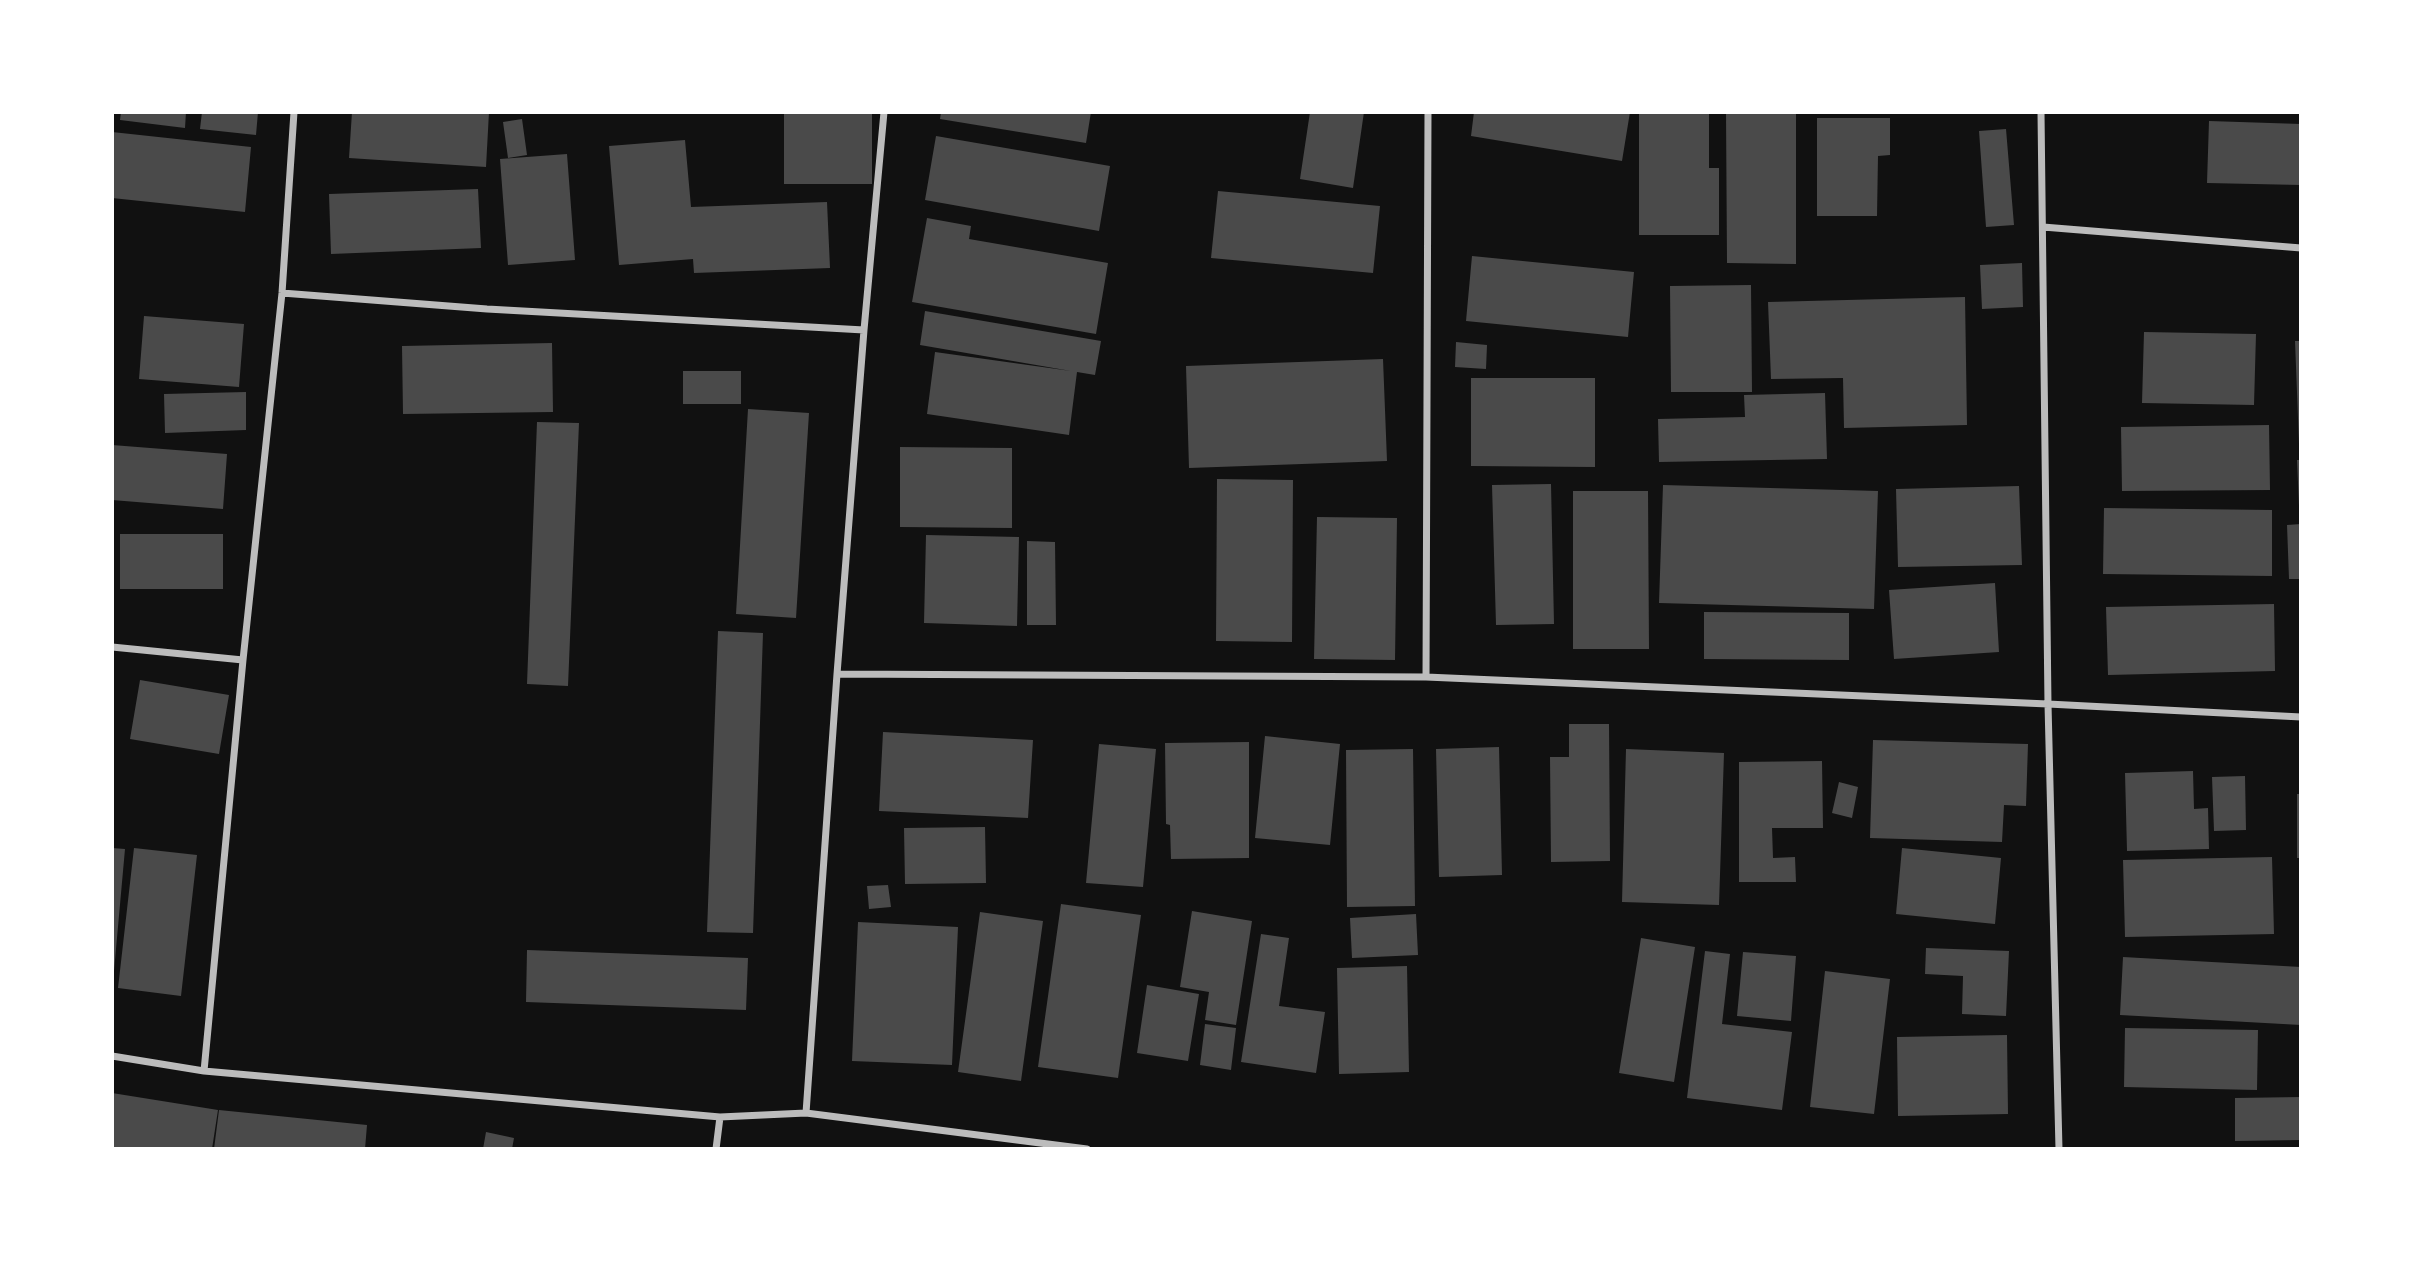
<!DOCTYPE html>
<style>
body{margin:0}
#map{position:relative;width:2413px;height:1261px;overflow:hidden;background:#111;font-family:"Fira Sans Condensed",sans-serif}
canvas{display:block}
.frame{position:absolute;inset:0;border:114px solid #fff;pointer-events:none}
</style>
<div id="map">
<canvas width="2413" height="1261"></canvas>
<div class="frame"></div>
</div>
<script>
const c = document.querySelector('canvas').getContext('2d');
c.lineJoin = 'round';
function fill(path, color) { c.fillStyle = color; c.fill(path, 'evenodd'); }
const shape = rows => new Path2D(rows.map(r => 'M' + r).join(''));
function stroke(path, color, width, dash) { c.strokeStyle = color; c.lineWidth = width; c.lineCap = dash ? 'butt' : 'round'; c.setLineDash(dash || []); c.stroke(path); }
fill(shape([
 [121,112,186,112,185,128,120,120],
 [202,112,258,112,256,135,200,129],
 [352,112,489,112,486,167,349,158],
 [784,112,872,112,872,184,784,184],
 [941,112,1091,112,1086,143,940,119],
 [1310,112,1364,112,1353,188,1300,179],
 [1474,112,1630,112,1622,161,1471,136],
 [1639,112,1709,112,1709,168,1719,168,1719,235,1639,235],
 [1726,112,1796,112,1796,264,1727,263],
 [1817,118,1890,118,1890,155,1878,156,1877,216,1817,216],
 [522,119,527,155,508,158,503,122],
 [2209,121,2301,124,2301,185,2207,183],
 [2006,129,2014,225,1986,227,1979,131],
 [112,132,251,147,245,212,112,198],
 [936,136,1110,166,1099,231,925,200],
 [685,140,691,207,827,202,830,268,694,273,693,259,619,265,609,146],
 [567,154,575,260,508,265,500,159],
 [478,189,481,248,331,254,329,194],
 [1218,191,1380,206,1373,273,1211,258],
 [927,218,971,226,969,239,1108,263,1096,334,912,302],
 [1472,256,1634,272,1628,337,1466,321],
 [2022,263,2023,307,1982,309,1980,265],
 [1751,285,1752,392,1671,392,1670,286],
 [1965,297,1967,425,1844,428,1843,378,1771,379,1768,302],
 [925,311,1101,341,1095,375,1077,372,1069,435,927,414,935,352,1071,371,920,345],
 [144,316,244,324,239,387,139,379],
 [2144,332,2256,334,2254,405,2142,403],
 [2295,341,2301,341,2301,444,2299,444],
 [1456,342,1487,345,1486,369,1455,367],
 [552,343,553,412,403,414,402,346],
 [1383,359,1387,461,1189,468,1186,366],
 [683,371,741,371,741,404,683,404],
 [1471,378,1595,378,1595,467,1471,466],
 [246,392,246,430,165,433,164,394],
 [1825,393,1827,459,1659,462,1658,419,1745,417,1744,395],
 [748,409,809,413,796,618,736,614],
 [537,422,579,423,568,686,527,684],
 [2269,425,2270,490,2122,491,2121,427],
 [112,445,227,454,223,509,112,500],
 [900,447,1012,448,1012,528,900,527],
 [2297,460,2301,460,2301,506,2299,506],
 [1217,479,1293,480,1292,642,1216,641],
 [1551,484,1554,624,1496,625,1492,485],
 [1663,485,1878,491,1874,609,1659,603],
 [2019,486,2022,565,1898,567,1896,489],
 [1573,491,1648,491,1649,649,1573,649],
 [2104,508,2272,510,2272,576,2103,574],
 [1317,517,1397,518,1395,660,1314,659],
 [2301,524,2301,579,2289,579,2287,525],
 [120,534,223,534,223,589,120,589],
 [926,535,1019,537,1017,626,924,623],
 [1027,541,1055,542,1056,625,1027,625],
 [1995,583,1999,652,1894,659,1889,590],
 [2274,604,2275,671,2108,675,2106,607],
 [1704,612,1849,613,1849,660,1704,659],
 [718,631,763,633,753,933,707,932],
 [140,680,229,695,219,754,130,739],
 [1569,724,1609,724,1610,861,1551,862,1550,757,1569,757],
 [883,732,1033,740,1028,818,879,811],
 [1265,736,1340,744,1330,845,1255,838],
 [1873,740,2028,744,2026,806,2004,805,2002,842,1870,838],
 [1249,742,1249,858,1171,859,1170,825,1166,824,1165,743],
 [1099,744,1156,749,1143,887,1086,883],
 [1499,747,1502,875,1439,877,1436,749],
 [1413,749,1415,906,1347,907,1346,750],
 [1626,749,1724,753,1719,905,1622,902],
 [1822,761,1823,828,1772,828,1773,858,1795,857,1796,882,1739,882,1739,762],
 [2193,771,2194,809,2208,808,2209,849,2127,851,2125,773],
 [2245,776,2246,830,2214,831,2212,777],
 [1839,782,1858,787,1852,818,1832,813],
 [2297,794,2301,794,2301,858,2297,858],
 [985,827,986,883,905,884,904,828],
 [112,848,125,849,114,971,112,971],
 [134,848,197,855,181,996,118,988],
 [1902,848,2001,858,1995,924,1896,914],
 [2272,857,2274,934,2125,937,2123,860],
 [888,885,891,907,869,909,867,886],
 [1061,904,1141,915,1118,1078,1038,1067],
 [1192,911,1252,921,1236,1025,1205,1020,1209,992,1180,987],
 [980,912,1043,921,1021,1081,958,1072],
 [1416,914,1418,955,1352,958,1350,918],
 [858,922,958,927,952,1065,852,1061],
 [1261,934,1289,938,1279,1006,1325,1012,1316,1073,1241,1062],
 [1641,938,1695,947,1674,1082,1619,1073],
 [1926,948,2009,951,2006,1016,1962,1014,1963,976,1925,974],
 [527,950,748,958,746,1010,526,1002],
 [1705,951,1730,954,1722,1024,1792,1032,1782,1110,1687,1098],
 [1743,952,1796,956,1791,1021,1737,1016],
 [2123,957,2301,967,2301,1025,2120,1015],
 [1407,966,1409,1072,1339,1074,1337,968],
 [1825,971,1890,979,1874,1114,1810,1107],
 [1147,985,1199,994,1188,1061,1137,1053],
 [1205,1024,1236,1028,1231,1070,1200,1065],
 [2125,1028,2258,1030,2257,1090,2124,1087],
 [2007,1035,2008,1114,1898,1116,1897,1037],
 [112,1093,218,1110,212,1149,112,1149],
 [2301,1097,2301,1140,2235,1141,2235,1098],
 [219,1110,367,1125,365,1149,214,1149],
 [486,1132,514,1138,512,1149,483,1149]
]), '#4a4a4a');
stroke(shape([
 [2041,112,2048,704,2059,1149],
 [2043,227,2301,248],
 [282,293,487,309,864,330],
 [112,647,243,660],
 [837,674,1426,677,2048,704,2301,717],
 [1426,677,1428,112],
 [112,1056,204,1071,720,1117,806,1113,1087,1149],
 [204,1071,243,660,282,293,294,112],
 [806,1113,837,674,864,330,884,112],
 [716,1149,720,1117]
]), '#bcbcbc', 7);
</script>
